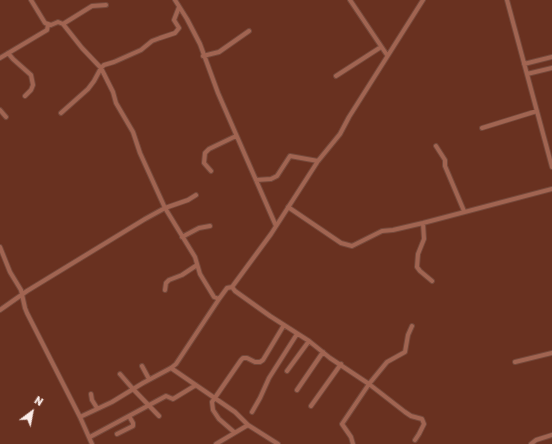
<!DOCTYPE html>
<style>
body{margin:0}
#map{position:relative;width:552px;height:444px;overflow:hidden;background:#693120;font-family:Rubik,sans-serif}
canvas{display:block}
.north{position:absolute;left:12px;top:392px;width:40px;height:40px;-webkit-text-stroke:3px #693120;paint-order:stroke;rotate:32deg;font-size:11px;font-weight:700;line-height:16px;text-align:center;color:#fbece8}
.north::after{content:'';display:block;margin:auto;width:14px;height:18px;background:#fbece8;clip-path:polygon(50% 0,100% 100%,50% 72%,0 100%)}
</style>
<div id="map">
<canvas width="552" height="444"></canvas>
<div class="north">N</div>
</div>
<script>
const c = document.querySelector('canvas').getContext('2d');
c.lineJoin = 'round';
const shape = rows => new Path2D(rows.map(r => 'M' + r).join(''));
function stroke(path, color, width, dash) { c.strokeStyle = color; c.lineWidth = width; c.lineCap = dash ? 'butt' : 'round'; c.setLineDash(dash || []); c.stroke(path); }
const minor = shape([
 [31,0,45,23,51,25,58,22,63,24,82,48,101,68,113,92,116,103,133,132,140,153,165,208,195,257,200,274,214,297,219,299],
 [175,0,187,19,200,44,218,93,276,226],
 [350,0,387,55],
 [507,0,552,167],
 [63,24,92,6,106,5],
 [8,53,13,59,31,75,33,85,31,90,25,96],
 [203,56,219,52,249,31],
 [0,58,47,30,48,25],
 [524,64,552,57],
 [527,74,552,68],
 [336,76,381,47],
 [0,110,6,117],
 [61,113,88,89,94,81,101,68,104,65,114,62,141,50,152,41,160,38,175,33,179,28,174,20,179,7],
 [482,128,537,111],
 [436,146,445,160,445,166,464,211],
 [211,171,204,163,205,153,209,149,236,136],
 [256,180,271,179,277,176,290,156,318,161],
 [288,207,341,243,352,246,382,231,393,230,423,223,552,189],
 [423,223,424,239,418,254,417,267,420,271,432,281],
 [182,237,199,228,210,226],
 [0,247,10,272,21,290,25,308,27,313,80,417,92,444],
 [232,287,235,291,270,316,309,341,330,358,369,384,405,412,411,416,422,419,424,424,419,434,415,440],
 [165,290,166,283,169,280,182,275,197,265],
 [0,310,27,291,145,219,165,208,188,200,196,195],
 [515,362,552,353],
 [142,366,149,379],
 [171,368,235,412,248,425,278,444],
 [287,371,309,341],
 [120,374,133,389,159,416],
 [297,390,323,352],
 [91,394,92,400,97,408],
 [311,406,341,364],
 [252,412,260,398,269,378,297,334],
 [80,417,112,402,143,383,171,368,176,364,219,299,227,288,232,287,271,234,318,161,340,134,349,117,423,0],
 [234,432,219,419,213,410,212,402,241,360,243,358,247,358,255,362,260,362,263,360,284,325],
 [117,434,133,426,133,423,129,416],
 [90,437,166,396,173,399,196,385],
 [216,444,248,425],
 [353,444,351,437,342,424,369,384,387,362,405,352,408,335,412,326],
 [531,444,536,440,552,435]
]);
stroke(minor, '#75493b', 6);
stroke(minor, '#a16451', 4);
</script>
